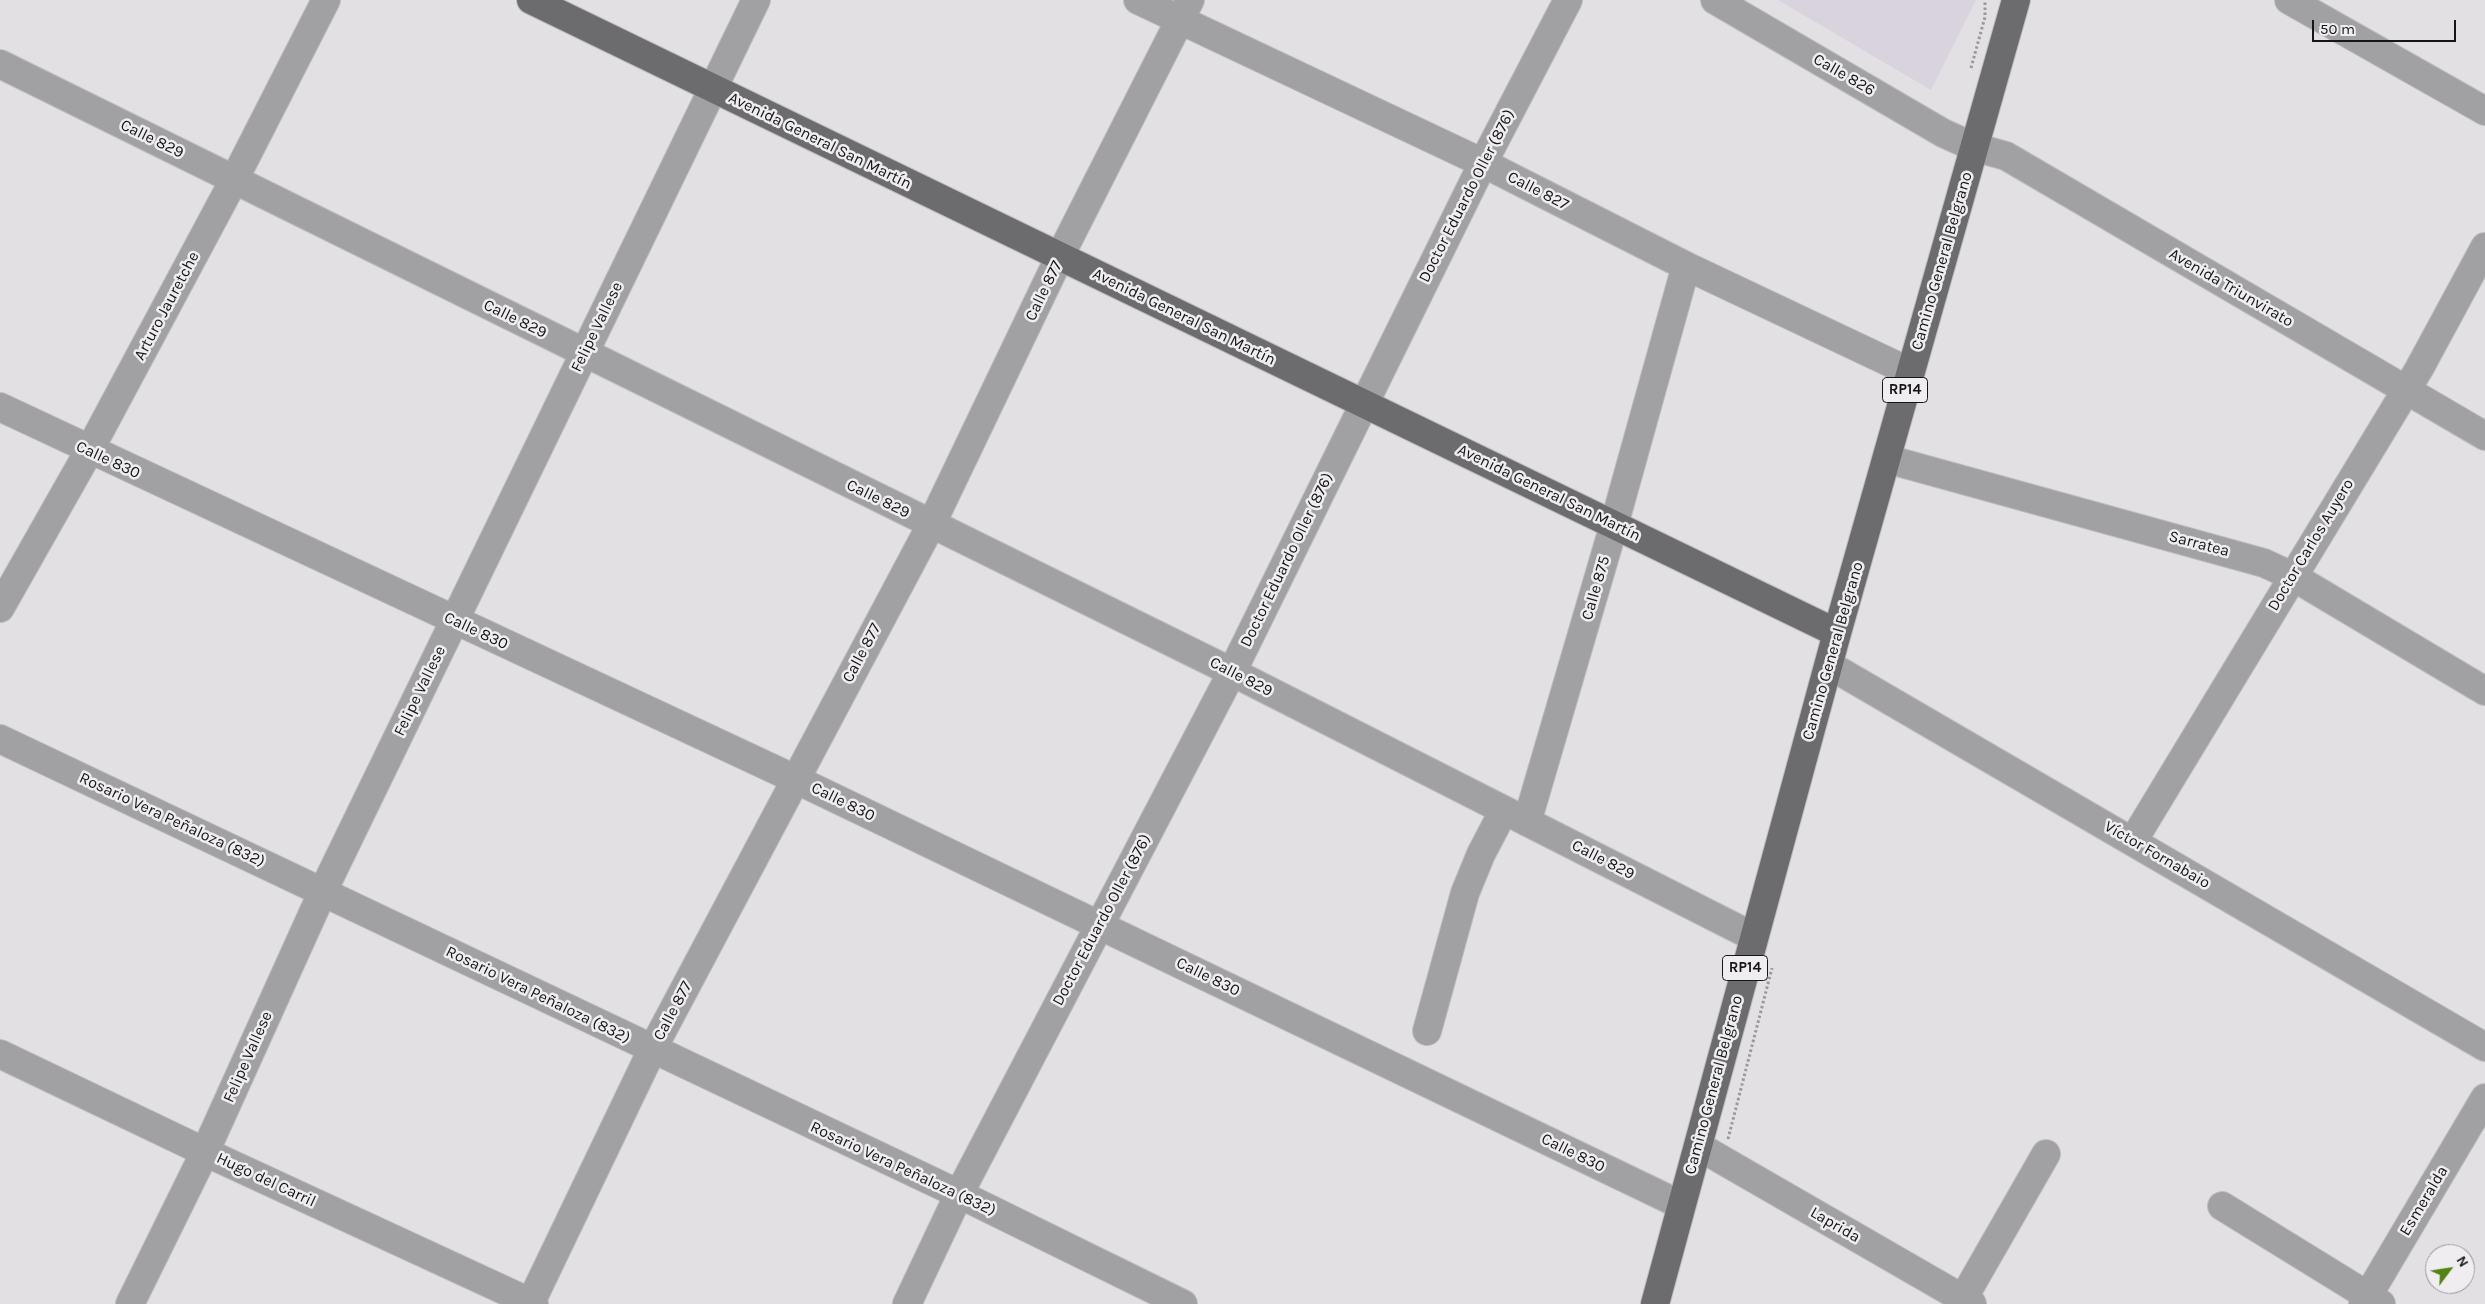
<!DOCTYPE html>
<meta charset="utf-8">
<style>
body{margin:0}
#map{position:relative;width:2485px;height:1304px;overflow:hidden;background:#e2e0e3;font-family:Karla,sans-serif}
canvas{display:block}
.north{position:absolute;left:2425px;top:1244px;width:50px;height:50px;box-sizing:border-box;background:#efedf0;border:1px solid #989799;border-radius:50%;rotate:59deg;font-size:14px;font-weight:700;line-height:20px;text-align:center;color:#161617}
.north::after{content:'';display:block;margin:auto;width:18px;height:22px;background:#538314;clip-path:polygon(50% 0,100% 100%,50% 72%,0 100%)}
.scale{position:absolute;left:2312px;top:20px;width:144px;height:22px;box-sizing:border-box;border:2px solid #161617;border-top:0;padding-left:6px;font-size:15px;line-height:18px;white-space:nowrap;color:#161617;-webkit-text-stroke:4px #efedf0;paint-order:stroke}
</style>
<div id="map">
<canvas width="2485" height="1304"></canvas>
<div class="north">N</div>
<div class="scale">50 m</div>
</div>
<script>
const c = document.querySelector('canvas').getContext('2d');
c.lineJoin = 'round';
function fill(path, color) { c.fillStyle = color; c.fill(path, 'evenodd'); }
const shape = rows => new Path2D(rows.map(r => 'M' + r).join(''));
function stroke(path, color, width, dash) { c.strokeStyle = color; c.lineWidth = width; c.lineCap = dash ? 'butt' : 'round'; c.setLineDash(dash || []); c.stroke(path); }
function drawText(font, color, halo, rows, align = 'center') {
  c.font = font + ' Karla,sans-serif'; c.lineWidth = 5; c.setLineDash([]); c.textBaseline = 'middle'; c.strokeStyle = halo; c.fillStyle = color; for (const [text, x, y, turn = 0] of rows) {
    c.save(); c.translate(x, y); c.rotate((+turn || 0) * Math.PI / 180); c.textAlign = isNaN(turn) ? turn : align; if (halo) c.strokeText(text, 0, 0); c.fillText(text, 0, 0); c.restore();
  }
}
fill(shape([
 [1778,0,1976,0,1931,90]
]), '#d9d3dd');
const minor = shape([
 [1138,0,1483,163,1686,266,1910,372],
 [1715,0,1943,133,1974,147,2006,156,2485,436],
 [2289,0,2485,111],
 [0,64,1232,672,1754,937],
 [0,407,795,779,1681,1205],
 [1887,459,2264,563,2292,576,2485,691],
 [0,608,89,451,234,180,326,0],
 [1829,665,2485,1047],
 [0,739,959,1194,1183,1304],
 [1527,822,1614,525,1686,266],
 [2133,841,2419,369,2485,247],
 [1427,1031,1465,893,1481,854,1504,810],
 [0,1054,205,1152,534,1304],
 [1698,1146,1972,1304],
 [2222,1206,2381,1304],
 [130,1304,205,1152,323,891,756,0],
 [530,1304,652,1050,931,525,1060,256,1190,0],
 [907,1304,959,1194,1232,672,1483,163,1568,0],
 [1960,1304,2046,1154],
 [2363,1304,2485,1098]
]);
const major = shape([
 [531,0,1837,633],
 [1655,1304,1837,633,2016,0]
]);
stroke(minor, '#bdbcbe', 30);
stroke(major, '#bdbcbe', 30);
stroke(shape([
 [1971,68,1985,17,1985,0],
 [1728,1139,1772,968]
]), '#99989a', 3, [2.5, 2.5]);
stroke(minor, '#a1a0a2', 28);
stroke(major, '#6c6b6d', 28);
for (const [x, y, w] of [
 [1905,390,45],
 [1745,968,45]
]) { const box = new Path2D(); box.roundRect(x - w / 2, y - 12.5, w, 25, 4); c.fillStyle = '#efedf0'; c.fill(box); stroke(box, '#161617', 1); }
drawText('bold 15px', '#161617', null, [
 ["RP14",1905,390],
 ["RP14",1745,968]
]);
drawText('16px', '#161617', '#efedf0', [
 ["Calle 826",1844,75,30],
 ["Calle 829",152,139,26],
 ["Avenida General San Martín",820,141,26],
 ["Calle 827",1538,191,27],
 ["Doctor Eduardo Oller (876)",1467,196,-63],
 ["Camino General Belgrano",1942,261,-74],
 ["Avenida Triunvirato",2231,288,30],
 ["Calle 877",1044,291,-64],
 ["Arturo Jauretche",167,306,-62],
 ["Avenida General San Martín",1184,317,26],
 ["Calle 829",515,319,26],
 ["Felipe Vallese",597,327,-64],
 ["Calle 830",108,460,25],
 ["Avenida General San Martín",1549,493,26],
 ["Calle 829",878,499,26],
 ["Sarratea",2199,544,15],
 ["Doctor Carlos Auyero",2311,545,-59],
 ["Doctor Eduardo Oller (876)",1287,560,-64],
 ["Calle 875",1596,588,-74],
 ["Calle 830",476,631,25],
 ["Camino General Belgrano",1833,651,-74],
 ["Calle 877",862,653,-62],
 ["Calle 829",1241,677,27],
 ["Felipe Vallese",420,691,-64],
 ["Calle 830",843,802,26],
 ["Rosario Vera Peñaloza (832)",172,820,25],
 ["Víctor Fornabaio",2157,855,30],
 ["Calle 829",1603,860,27],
 ["Doctor Eduardo Oller (876)",1102,920,-62],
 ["Calle 830",1208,977,26],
 ["Rosario Vera Peñaloza (832)",538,995,26],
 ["Calle 877",673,1011,-62],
 ["Felipe Vallese",248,1057,-66],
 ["Camino General Belgrano",1714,1085,-75],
 ["Calle 830",1573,1153,26],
 ["Rosario Vera Peñaloza (832)",903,1169,25],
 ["Hugo del Carril",266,1180,25],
 ["Esmeralda",2424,1201,-59],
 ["Laprida",1835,1225,30]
]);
</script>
